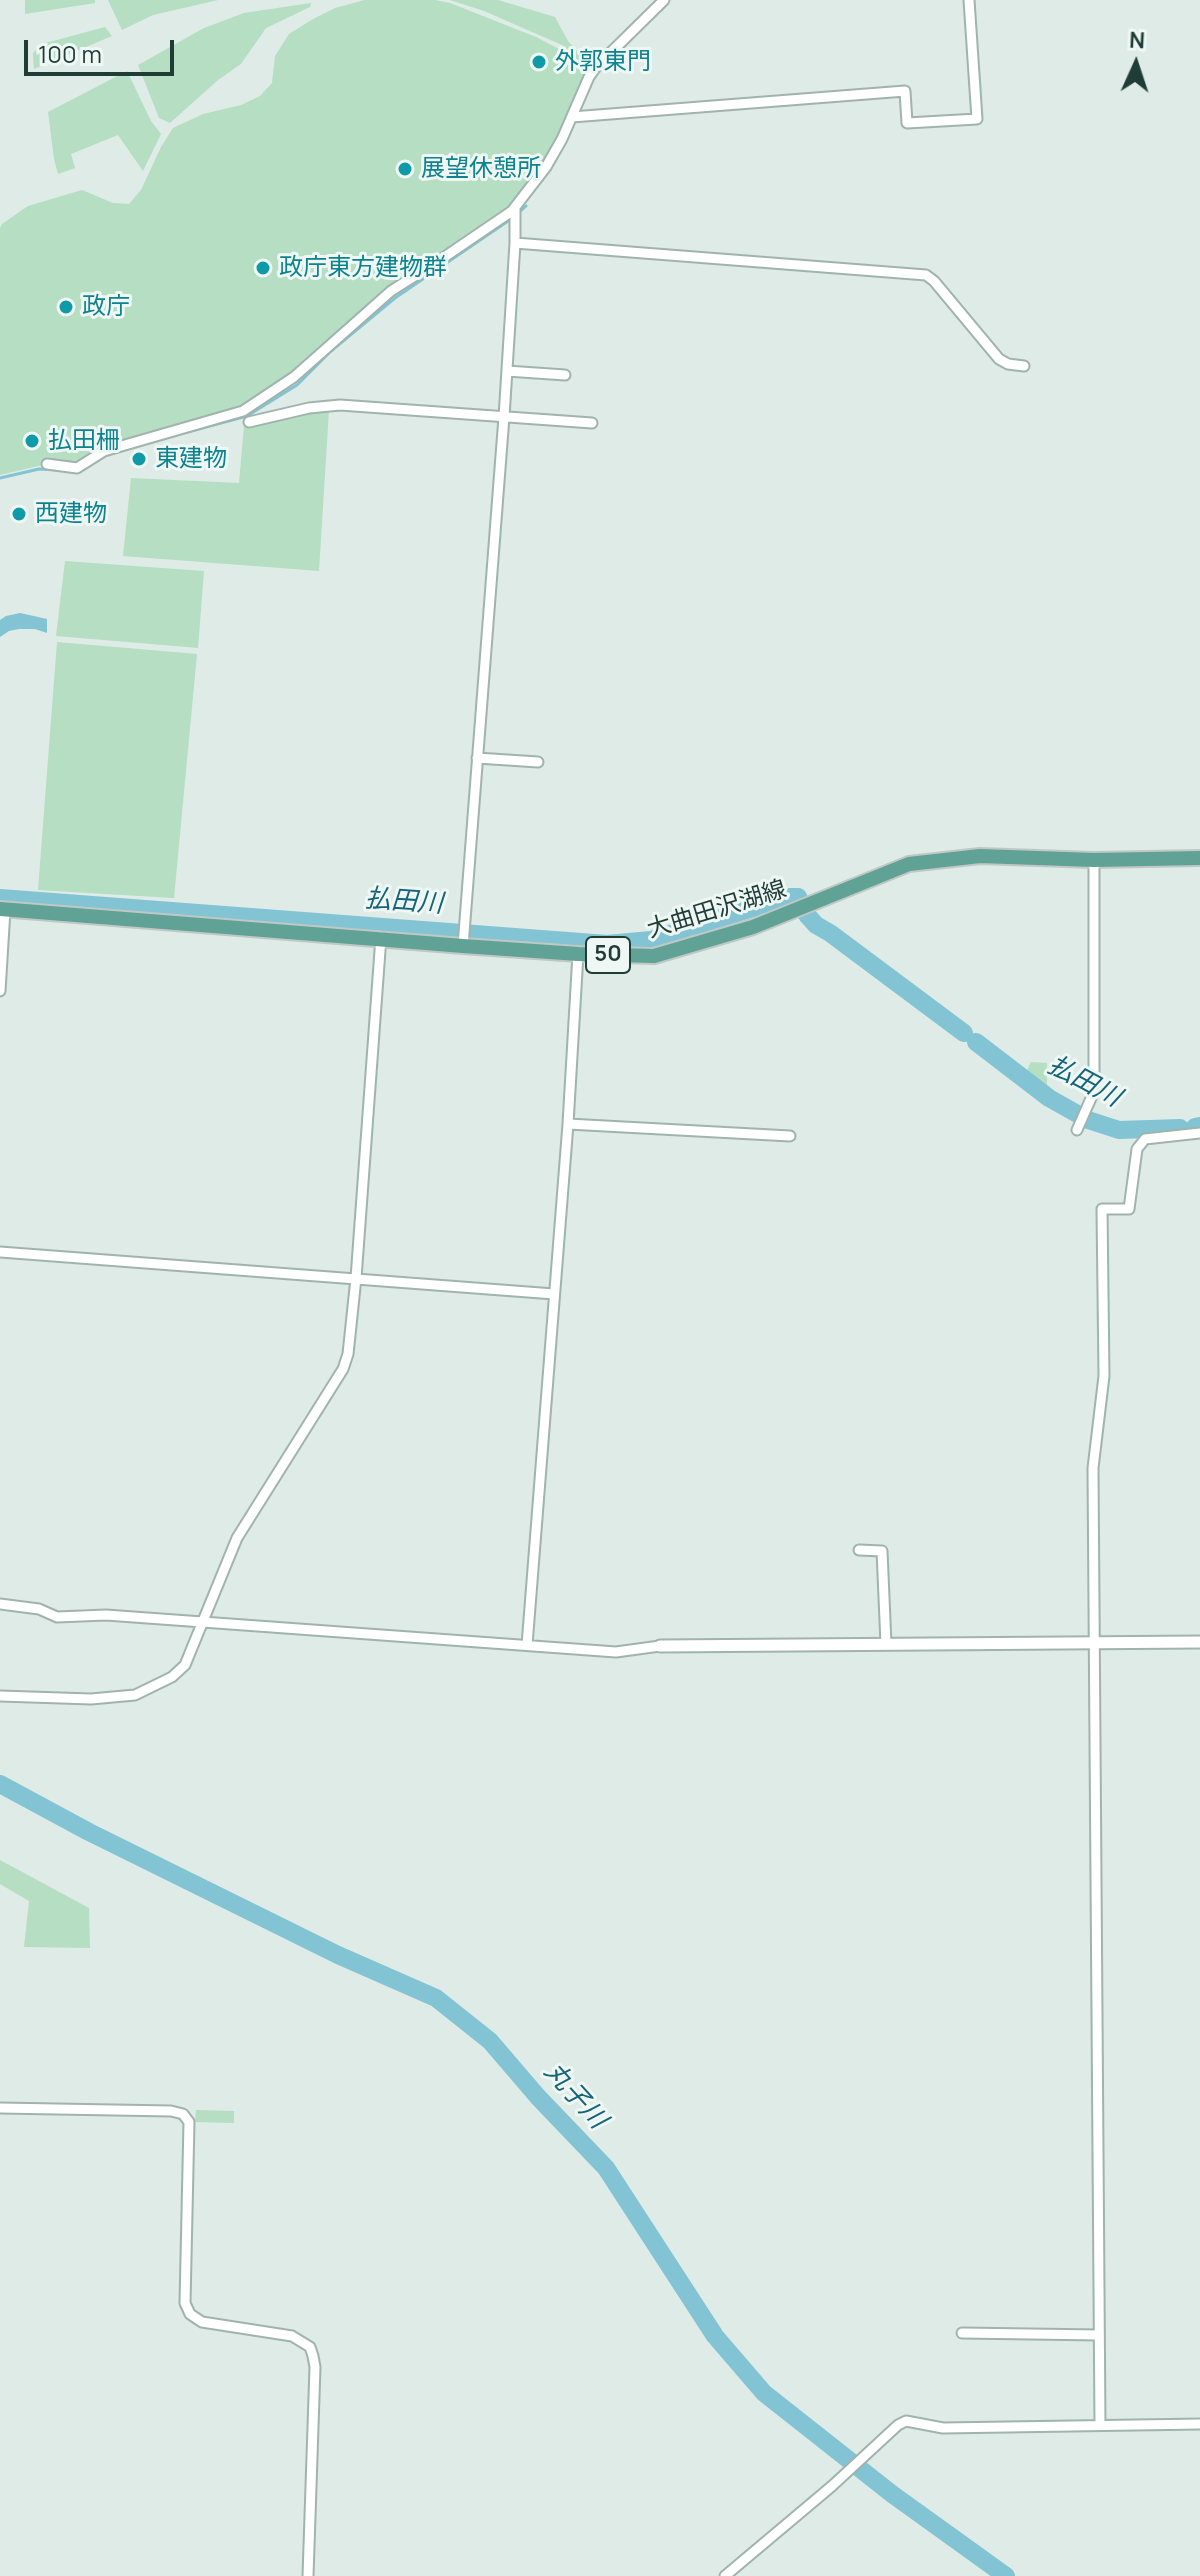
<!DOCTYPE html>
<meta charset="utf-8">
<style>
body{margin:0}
#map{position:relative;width:1200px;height:2576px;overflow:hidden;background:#deebe6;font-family:Manrope,sans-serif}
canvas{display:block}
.north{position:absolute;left:1096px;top:24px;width:80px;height:80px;-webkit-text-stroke:6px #eff7f4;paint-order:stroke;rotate:3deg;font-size:22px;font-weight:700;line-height:32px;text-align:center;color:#1f3c35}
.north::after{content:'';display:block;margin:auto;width:28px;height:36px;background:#1f3c35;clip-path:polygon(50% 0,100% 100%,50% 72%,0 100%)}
.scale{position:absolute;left:24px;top:40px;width:150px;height:36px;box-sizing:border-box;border:4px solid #1f3c35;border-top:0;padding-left:10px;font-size:24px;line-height:28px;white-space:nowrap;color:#1f3c35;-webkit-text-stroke:6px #eff7f4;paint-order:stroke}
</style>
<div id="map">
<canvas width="1200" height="2576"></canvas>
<div class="north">N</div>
<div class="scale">100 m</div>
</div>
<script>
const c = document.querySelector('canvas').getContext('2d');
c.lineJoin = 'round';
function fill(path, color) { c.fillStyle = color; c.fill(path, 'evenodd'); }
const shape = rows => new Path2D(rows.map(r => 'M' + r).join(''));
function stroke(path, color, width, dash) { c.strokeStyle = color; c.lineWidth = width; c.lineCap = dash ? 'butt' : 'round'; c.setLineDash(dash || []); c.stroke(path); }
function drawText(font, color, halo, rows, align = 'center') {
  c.font = font + ' Manrope,"Noto Sans JP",sans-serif'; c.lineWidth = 6; c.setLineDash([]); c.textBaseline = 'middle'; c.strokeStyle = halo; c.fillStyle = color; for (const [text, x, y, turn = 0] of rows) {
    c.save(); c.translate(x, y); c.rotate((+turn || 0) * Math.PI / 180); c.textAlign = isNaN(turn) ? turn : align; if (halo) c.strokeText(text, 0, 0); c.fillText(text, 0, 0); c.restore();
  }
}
fill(shape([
 [25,0,95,0,95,3,25,14],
 [108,0,218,0,153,15,122,30],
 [365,0,435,0,450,3,536,37,559,49,589,77,562,139,512,211,391,291,294,377,243,411,104,451,77,468,47,464,0,475,0,228,2,224,28,206,82,190,113,203,129,204,141,190,161,147,173,128,203,114,241,105,260,96,272,83,275,56,289,34,313,19,335,8],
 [450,0,498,0,555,17,568,41,588,63,584,68,562,45,484,11],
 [311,3,310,7,266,28,241,64,218,80,170,123,159,118,138,65,204,28,244,13],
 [105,27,112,36,34,69,33,53,42,44],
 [127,71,151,121,161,134,143,171,118,135,71,154,75,168,58,174,54,159,48,112],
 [329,410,319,571,123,556,131,478,239,483,244,426],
 [65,561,204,571,198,648,56,636],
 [57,642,197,654,174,898,38,890],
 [1031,1062,1047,1063,1047,1091,1026,1073],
 [0,1860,89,1908,90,1948,24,1947,29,1901,0,1884],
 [196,2110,234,2111,234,2123,195,2122]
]), '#b5dec3');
fill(shape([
 [20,613,47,619,47,633,35,629,19,629,9,631,0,637,0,620,6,616]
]), '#82c3d4');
stroke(shape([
 [517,214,526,206],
 [172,436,247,416,297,385,331,351,395,298,511,219],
 [0,478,39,469,60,470]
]), '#82c3d4', 3);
stroke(shape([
 [0,898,607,944,651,940,788,897,798,897,799,899],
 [807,915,816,925,830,933,964,1033],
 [976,1042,1049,1098,1088,1120,1119,1130,1180,1128],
 [1195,1127,1200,1126],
 [0,1784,89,1832,338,1955,436,1998,490,2041,538,2097,606,2168,715,2336,764,2393,892,2494,1006,2576]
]), '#82c3d4', 18);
const minor = shape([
 [572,117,905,91,907,123,977,119,969,0],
 [515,243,926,275,934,281,999,359,1008,364,1024,366],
 [507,371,565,375],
 [249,422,309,408,340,405,592,423],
 [47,464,77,468,104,451,243,411,294,377,391,291,440,260,512,211,546,167,562,139,589,77,596,67,664,0],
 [477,758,538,762],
 [463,946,504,417,515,243,515,207],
 [0,991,5,910],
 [568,1124,790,1136],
 [1077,1130,1092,1096,1094,1078,1094,860],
 [0,1252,554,1294],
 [859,1550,882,1551,886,1644],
 [0,1604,39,1609,57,1617,106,1615,616,1652,660,1646],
 [527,1645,568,1124,578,954],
 [0,1696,91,1699,135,1695,172,1677,185,1665,237,1538,343,1369,348,1354,356,1278,381,937],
 [0,2108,171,2111,183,2114,189,2122,185,2303,190,2314,202,2322,292,2336,310,2347,313,2356,315,2367,308,2576],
 [962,2333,1099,2335],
 [1100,2425,1093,1468,1104,1376,1102,1209,1129,1209,1137,1149,1145,1139,1200,1133],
 [725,2576,832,2486,898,2425,906,2421,943,2428,1200,2424]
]);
const tertiary = shape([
 [660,1646,1200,1642]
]);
const primary = shape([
 [0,909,463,946,578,954,654,956,753,927,909,864,980,856,1094,860,1200,858]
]);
stroke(minor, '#a1b3ad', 13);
stroke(tertiary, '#a1b3ad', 15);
stroke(primary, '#c0c8c6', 18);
stroke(minor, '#fff', 9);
stroke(tertiary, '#fff', 11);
stroke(primary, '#60a396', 14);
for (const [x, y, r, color] of [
 [539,62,8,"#0f9aa8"],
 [405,169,8,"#0f9aa8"],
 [263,268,8,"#0f9aa8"],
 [66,307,8,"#0f9aa8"],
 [32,441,8,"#0f9aa8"],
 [139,459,8,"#0f9aa8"],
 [19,514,8,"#0f9aa8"]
]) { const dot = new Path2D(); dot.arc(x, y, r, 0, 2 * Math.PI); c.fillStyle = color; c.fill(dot); stroke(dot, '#eff7f4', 3); }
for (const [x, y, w] of [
 [608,955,44]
]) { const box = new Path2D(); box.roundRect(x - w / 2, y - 18, w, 36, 6); c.fillStyle = '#eff7f4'; c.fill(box); stroke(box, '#1f3c35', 2); }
drawText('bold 22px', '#1f3c35', null, [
 ["50",608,955]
]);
drawText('24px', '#0d838f', '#eff7f4', [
 ["外郭東門",555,62],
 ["展望休憩所",421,169],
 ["政庁東方建物群",279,268],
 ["政庁",82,307],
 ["払田柵",48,441],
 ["東建物",155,459],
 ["西建物",35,514]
], 'left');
drawText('24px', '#1f3c35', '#eff7f4', [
 ["大曲田沢湖線",717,910,-17]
]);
drawText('italic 26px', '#16647a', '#eff7f4', [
 ["払田川",404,902,4],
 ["払田川",1084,1082,28],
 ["丸子川",575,2096,48]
]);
</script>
